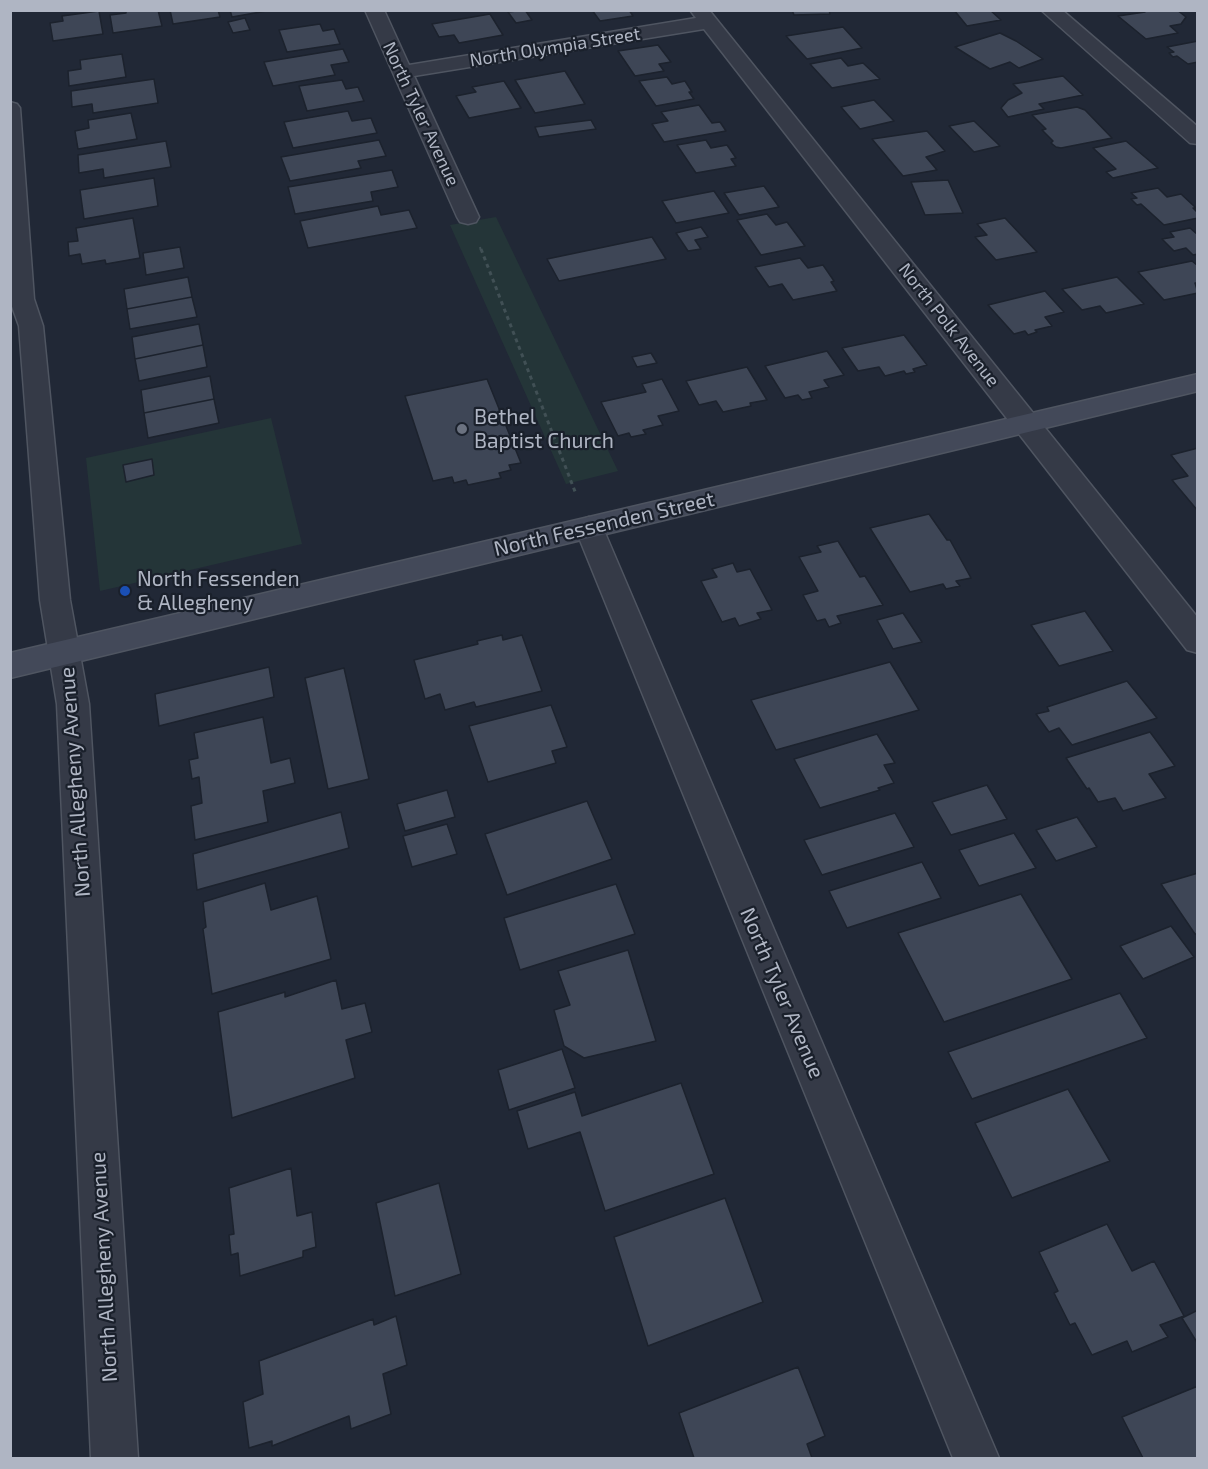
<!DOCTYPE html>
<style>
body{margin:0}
#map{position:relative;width:1208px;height:1469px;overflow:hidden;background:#212836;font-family:"Exo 2",sans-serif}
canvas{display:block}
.frame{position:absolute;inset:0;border:12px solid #afb5c3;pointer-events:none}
</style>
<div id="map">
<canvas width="1208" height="1469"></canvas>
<div class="frame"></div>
</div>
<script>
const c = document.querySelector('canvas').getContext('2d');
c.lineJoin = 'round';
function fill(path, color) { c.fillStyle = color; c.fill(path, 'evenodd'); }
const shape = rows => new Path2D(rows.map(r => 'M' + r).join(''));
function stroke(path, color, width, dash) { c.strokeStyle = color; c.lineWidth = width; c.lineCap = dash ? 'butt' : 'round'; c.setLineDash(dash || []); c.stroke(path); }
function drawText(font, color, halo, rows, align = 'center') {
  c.font = font + ' "Exo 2",sans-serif'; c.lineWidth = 4.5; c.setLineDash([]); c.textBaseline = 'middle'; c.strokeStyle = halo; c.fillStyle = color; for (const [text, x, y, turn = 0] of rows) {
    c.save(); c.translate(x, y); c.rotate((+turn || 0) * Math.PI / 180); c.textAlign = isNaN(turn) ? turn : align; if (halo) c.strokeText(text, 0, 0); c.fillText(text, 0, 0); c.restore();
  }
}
fill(shape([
 [496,217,618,471,566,484,450,225],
 [271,418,302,544,100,591,86,458]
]), '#243538');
const building = shape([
 [126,10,158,10,162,26,113,33,110,15,126,13,126,10],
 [170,10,218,10,220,17,173,24,170,10],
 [230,10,272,10,232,17,230,10],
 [525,10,532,20,516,23,508,12,525,10],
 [592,10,629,10,633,16,600,21,592,10],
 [792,10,829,10,830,14,794,15,792,10],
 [954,10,990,10,1001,20,967,26,954,10],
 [1143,10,1177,10,1186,17,1181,24,1170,26,1178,33,1146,39,1118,16,1145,12,1143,10],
 [99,11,103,34,53,41,50,23,63,21,62,16,99,11],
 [490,14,503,35,459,43,454,35,439,37,432,24,490,14],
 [245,18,250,30,233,33,228,22,245,18],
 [320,24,323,31,334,29,340,44,287,52,279,30,320,24],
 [843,27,862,48,807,59,786,36,843,27],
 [1000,33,1016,41,1043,59,1019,68,1010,62,990,69,955,47,1000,33],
 [1198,41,1198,62,1188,64,1177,56,1173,57,1169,53,1174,52,1167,47,1198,41],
 [658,45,671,62,659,64,664,71,635,76,618,51,658,45],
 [343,49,349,62,331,65,335,75,273,86,264,62,343,49],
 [122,54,126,77,69,86,68,71,81,69,80,60,122,54],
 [841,58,848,66,863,63,880,79,832,88,810,64,841,58],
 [565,71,585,104,535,113,515,80,565,71],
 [1063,76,1083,95,1039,104,1044,109,1008,117,1001,108,1008,100,1022,93,1013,84,1063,76],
 [667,77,672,84,685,81,692,92,689,92,694,99,656,106,639,81,667,77],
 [154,79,158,103,93,113,92,104,72,107,71,91,154,79],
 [342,80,346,89,358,87,364,101,307,111,299,86,342,80],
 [504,81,521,108,469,118,456,96,476,92,472,87,504,81],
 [874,100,894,121,860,129,841,107,874,100],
 [699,105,712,123,720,122,726,131,664,142,652,124,668,121,661,112,699,105],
 [1077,107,1085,110,1112,138,1061,148,1056,147,1051,143,1053,141,1042,130,1046,129,1032,115,1077,107],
 [348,111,352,121,371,118,377,133,293,148,284,122,348,111],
 [131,113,137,139,78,149,75,131,89,128,88,120,131,113],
 [591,120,596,129,539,137,535,127,591,120],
 [974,121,1000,146,974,152,949,126,974,121],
 [927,131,945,151,926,157,937,170,903,176,872,139,927,131],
 [379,140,386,156,358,161,361,168,290,181,281,157,379,140],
 [706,140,711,148,727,145,736,158,731,159,736,166,696,173,677,145,706,140],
 [166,141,171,167,104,178,103,169,79,173,78,155,166,141],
 [1126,141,1158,168,1113,178,1106,172,1116,169,1093,148,1126,141],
 [392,170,398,187,371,192,373,201,295,214,288,187,392,170],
 [154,178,158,206,84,219,80,190,154,178],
 [948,180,963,213,925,215,911,182,948,180],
 [764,186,779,207,739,215,724,193,764,186],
 [1158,188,1167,197,1181,194,1196,208,1193,208,1198,213,1198,218,1164,225,1141,204,1137,205,1131,199,1137,198,1131,193,1158,188],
 [714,191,729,213,676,223,662,201,714,191],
 [378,206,381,215,409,210,417,228,308,248,300,221,378,206],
 [767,214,776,225,787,222,805,246,761,255,737,220,767,214],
 [133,218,140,258,106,264,105,260,82,264,80,254,69,256,68,242,78,241,76,228,133,218],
 [1005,218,1037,252,996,260,975,237,987,235,977,224,1005,218],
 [701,227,708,237,695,240,701,249,688,251,676,233,701,227],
 [1190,228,1198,235,1198,254,1193,255,1186,248,1174,251,1162,239,1174,237,1170,232,1190,228],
 [652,237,666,259,559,281,547,259,652,237],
 [180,247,184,268,146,275,143,253,180,247],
 [800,258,808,268,823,265,834,281,831,282,837,291,793,300,782,284,769,287,755,267,800,258],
 [1192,261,1198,266,1198,283,1195,283,1198,293,1164,300,1138,272,1192,261],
 [188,277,192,297,127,309,124,289,188,277],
 [1117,277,1144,304,1106,313,1100,306,1082,310,1062,289,1117,277],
 [1045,291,1064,312,1045,317,1052,326,1035,330,1037,332,1028,335,1025,331,1014,334,988,305,1045,291],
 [192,297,197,317,130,329,127,309,192,297],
 [199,324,203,345,135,359,132,337,199,324],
 [904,335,927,365,913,369,915,372,906,374,904,371,885,376,879,367,858,371,842,348,904,335],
 [203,345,207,367,139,381,135,359,203,345],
 [827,351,844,375,824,380,829,387,809,392,812,398,802,400,798,395,785,398,765,366,827,351],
 [651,353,657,363,637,367,632,357,651,353],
 [747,367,767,400,750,403,751,406,723,412,716,401,699,405,686,381,747,367],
 [210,376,214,399,144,413,141,390,210,376],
 [487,379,521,463,509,465,511,470,499,473,501,478,468,485,466,480,454,483,452,477,433,481,405,396,487,379],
 [662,379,679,411,658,416,663,425,643,430,646,434,631,437,629,433,618,436,601,402,646,392,642,384,662,379],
 [214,399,219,423,148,438,144,413,214,399],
 [1198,448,1198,511,1172,480,1188,476,1171,455,1198,448],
 [152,459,154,475,126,482,123,465,152,459],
 [929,514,947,540,950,540,971,578,956,581,960,586,946,589,943,584,910,592,870,528,929,514],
 [838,541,860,577,865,576,883,605,837,616,841,623,829,627,825,619,817,621,803,595,818,591,799,557,821,552,817,546,838,541],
 [733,563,737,572,750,569,772,610,757,613,761,619,739,626,735,618,722,622,701,581,717,577,712,569,733,563],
 [1085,611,1113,651,1059,666,1031,625,1085,611],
 [903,613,922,642,893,649,877,620,903,613],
 [502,635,503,640,522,635,542,691,476,707,474,702,445,710,440,694,425,699,414,660,478,644,477,641,502,635],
 [890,662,919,710,776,750,751,700,890,662],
 [269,667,274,697,159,726,155,694,269,667],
 [344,668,369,779,328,789,305,678,344,668],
 [1127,681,1157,718,1072,745,1059,728,1049,732,1036,714,1049,711,1047,707,1127,681],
 [551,705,567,747,552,751,556,763,488,782,469,726,551,705],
 [263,717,271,763,290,758,295,783,263,791,268,822,195,840,191,806,202,803,199,777,192,779,189,760,198,758,194,733,263,717],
 [1150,732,1175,766,1149,774,1166,798,1123,811,1115,798,1098,802,1089,788,1087,789,1066,758,1150,732],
 [877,734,895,763,884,765,894,783,878,788,880,790,820,808,794,759,877,734],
 [987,785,1007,819,951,835,932,802,987,785],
 [447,790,455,817,405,831,397,804,447,790],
 [587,801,612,859,507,895,485,834,587,801],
 [341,812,349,848,197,890,193,854,341,812],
 [895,813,914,847,822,875,804,840,895,813],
 [1077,817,1097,847,1056,861,1036,830,1077,817],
 [447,824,457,854,412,867,403,836,447,824],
 [1014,833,1036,868,979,886,959,850,1014,833],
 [922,862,941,898,847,928,829,891,922,862],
 [1198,873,1198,934,1195,934,1161,884,1198,873],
 [265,883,271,910,317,896,331,959,212,994,203,929,206,927,203,902,265,883],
 [616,884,635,934,520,970,504,918,616,884],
 [1021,894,1072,979,944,1022,898,933,1021,894],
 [1171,926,1194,957,1143,979,1120,946,1171,926],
 [628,950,656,1041,584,1058,564,1046,554,1010,570,1005,558,971,628,950],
 [336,980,342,1009,365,1003,372,1032,346,1040,355,1078,232,1118,218,1012,285,992,285,997,336,980],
 [1120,993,1147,1038,972,1099,948,1052,1120,993],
 [562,1049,575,1088,509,1110,498,1070,562,1049],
 [681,1083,714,1174,605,1211,580,1132,528,1149,517,1111,575,1092,582,1116,681,1083],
 [1068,1089,1110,1161,1012,1198,975,1123,1068,1089],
 [291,1168,297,1216,312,1212,316,1247,303,1251,303,1257,240,1276,238,1253,231,1255,229,1235,234,1234,229,1188,291,1168],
 [439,1183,461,1274,395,1296,376,1203,439,1183],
 [725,1198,763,1302,648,1346,614,1237,725,1198],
 [1107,1224,1132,1271,1154,1261,1184,1316,1160,1325,1168,1337,1132,1352,1127,1341,1092,1355,1075,1323,1070,1325,1054,1293,1058,1291,1039,1252,1107,1224],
 [1198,1310,1198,1344,1182,1318,1198,1310],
 [396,1316,407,1365,383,1374,391,1414,351,1429,349,1416,272,1446,272,1441,249,1448,243,1402,263,1394,259,1361,373,1319,374,1325,396,1316],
 [798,1367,825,1436,807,1444,812,1458,694,1458,679,1413,798,1367],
 [1198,1386,1198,1458,1143,1458,1122,1417,1198,1386]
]);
fill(building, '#3e4656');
stroke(building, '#1c222d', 1.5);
const street = shape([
 [365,10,384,10,409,65,696,18,690,10,709,10,1198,618,1198,653,1187,650,704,29,414,76,479,217,476,222,468,224,460,222,457,217,365,10],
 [1041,10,1062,10,1198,127,1198,144,1190,143,1041,10],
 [10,102,17,104,20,108,34,299,43,326,70,600,89,704,138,1458,91,1458,57,704,40,600,19,326,10,301,10,102],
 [589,517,599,521,603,528,999,1458,953,1458,575,528,579,521,589,517]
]);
const secondary = shape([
 [1198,374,1198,391,10,678,10,653,1198,374]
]);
stroke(street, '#4f5561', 3);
stroke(secondary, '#4f5561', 3);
stroke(shape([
 [480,247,481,251]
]), '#415055', 2, [3, 3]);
stroke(shape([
 [481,249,576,494]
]), '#415055', 3, [4, 4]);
fill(street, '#353a47');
fill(secondary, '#434959');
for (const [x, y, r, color] of [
 [462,429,6,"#6b7280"],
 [125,591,6,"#1a4fb4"]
]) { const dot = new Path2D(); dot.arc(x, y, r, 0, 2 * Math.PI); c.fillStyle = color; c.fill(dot); stroke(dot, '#1a202b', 2); }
drawText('18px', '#afb5c3', '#1a202b', [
 ["North Olympia Street",555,47,-9],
 ["North Tyler Avenue",421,114,65],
 ["North Polk Avenue",949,325,52]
]);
drawText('21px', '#afb5c3', '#1a202b', [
 ["Bethel",474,417],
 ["Baptist Church",474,441],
 ["North Fessenden",137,579],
 ["& Allegheny",137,603]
], 'left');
drawText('21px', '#afb5c3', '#1a202b', [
 ["North Fessenden Street",604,524,-13],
 ["North Allegheny Avenue",75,782,-94],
 ["North Tyler Avenue",782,993,67],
 ["North Allegheny Avenue",104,1267,-93]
]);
</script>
